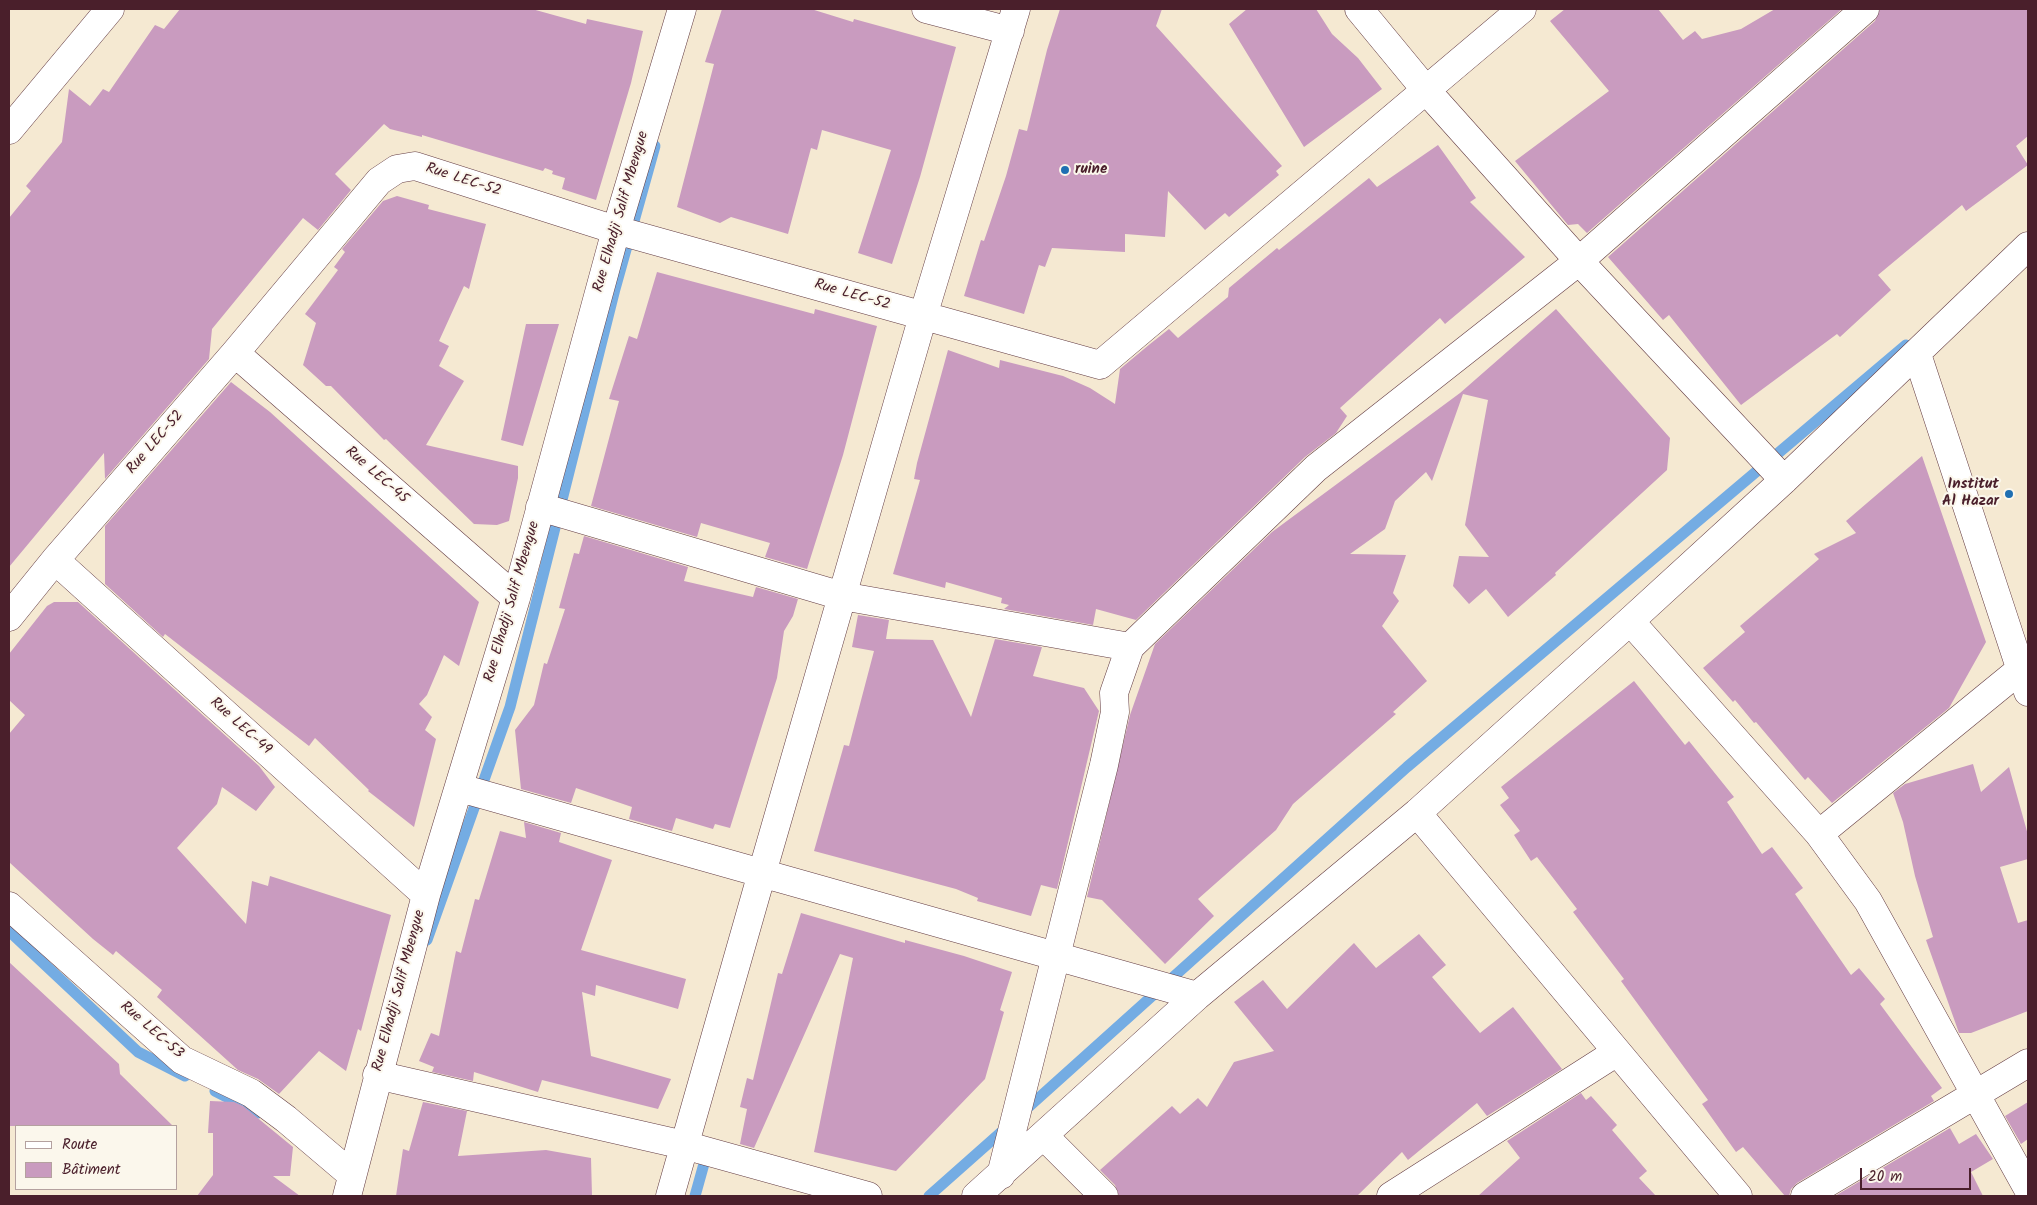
<!DOCTYPE html>
<meta charset="utf-8">
<style>
body{margin:0}
#map{position:relative;width:2037px;height:1205px;overflow:hidden;background:#f5e9d2;font-family:Kalam,sans-serif}
canvas{display:block}
.frame{position:absolute;inset:0;border:10px solid #4a1f2b;pointer-events:none}
.legend{position:absolute;left:15px;top:1125px;width:162px;height:65px;box-sizing:border-box;background:#fbf7ec;border:1px solid #b4a19f;margin:0;padding:6px 9px;list-style:none;font-size:15px;color:#4a1f2b}
.legend li{display:flex;align-items:center;gap:10px;height:25px}
.legend b{width:25px;border:1px solid #b4a19f}
.scale{position:absolute;left:1860px;top:1168px;width:111px;height:22px;box-sizing:border-box;border:2px solid #4a1f2b;border-top:0;padding-left:6px;font-size:15px;line-height:18px;white-space:nowrap;color:#4a1f2b;-webkit-text-stroke:4px #fbf7ec;paint-order:stroke}
</style>
<div id="map">
<canvas width="2037" height="1205"></canvas>
<div class="frame"></div>
<ul class="legend">
<li><b style="height:6px;background:#fff"></b>Route</li>
<li><b style="height:14px;background:#c99bbf"></b>Bâtiment</li>
</ul>
<div class="scale">20 m</div>
</div>
<script>
const c = document.querySelector('canvas').getContext('2d');
c.lineJoin = 'round';
const shape = rows => new Path2D(rows.map(r => 'M' + r).join(''));
function stroke(path, color, width, dash) { c.strokeStyle = color; c.lineWidth = width; c.lineCap = dash ? 'butt' : 'round'; c.setLineDash(dash || []); c.stroke(path); }
function fill(path, color) { c.fillStyle = color; c.fill(path, 'evenodd'); }
function drawText(font, color, halo, rows, align = 'center') {
  c.font = font + ' Kalam,sans-serif'; c.lineWidth = 4; c.setLineDash([]); c.textBaseline = 'middle'; c.strokeStyle = halo; c.fillStyle = color; for (const [text, x, y, turn = 0] of rows) {
    c.save(); c.translate(x, y); c.rotate((+turn || 0) * Math.PI / 180); c.textAlign = isNaN(turn) ? turn : align; if (halo) c.strokeText(text, 0, 0); c.fillText(text, 0, 0); c.restore();
  }
}
stroke(shape([
 [9,931,138,1052,185,1076],
 [427,940,510,707,615,289,655,146],
 [215,1091,258,1113],
 [1023,1112,1407,767,1906,345],
 [695,1196,707,1153,703,1152],
 [929,1196,1008,1126]
]), '#74ace3', 11);
fill(shape([
 [180,9,532,9,586,24,587,19,643,31,631,83,596,200,562,189,565,178,552,174,553,171,545,168,543,171,422,135,422,137,390,129,384,124,335,174,351,190,318,230,303,218,212,329,209,359,105,479,104,453,9,567,9,218,31,191,26,186,62,142,69,89,90,106,103,89,109,92,155,25,164,29],
 [722,9,811,9,853,22,854,19,956,47,920,177,892,264,858,253,891,150,822,130,817,150,811,148,788,234,731,217,720,223,677,207,714,64,705,62],
 [1060,9,1162,9,1156,26,1282,166,1276,171,1279,175,1229,217,1225,213,1205,230,1168,191,1165,237,1125,234,1125,252,1052,248,1045,267,1039,265,1024,314,964,296,981,240,984,241,1006,176,1019,129,1027,131,1047,50],
 [1247,9,1316,9,1332,34,1358,58,1382,89,1304,147,1229,24],
 [1565,9,1658,9,1683,40,1695,31,1702,39,1741,29,1775,9,1842,9,1587,233,1578,224,1568,225,1515,161,1609,91,1550,21],
 [1880,9,2028,9,2028,136,2016,146,2028,165,1966,211,1962,205,1878,275,1891,290,1840,337,1837,334,1741,405,1669,315,1663,320,1608,257,1875,21],
 [1438,145,1476,198,1470,202,1525,257,1445,324,1440,318,1340,408,1347,416,1336,433,1305,457,1136,620,1096,609,1093,625,1004,609,1009,605,1001,603,1002,598,946,582,945,588,893,574,920,480,914,479,917,463,948,350,999,368,1000,360,1063,376,1090,388,1115,404,1120,369,1150,344,1169,329,1178,338,1228,297,1229,288,1277,248,1279,250,1369,178,1377,187],
 [397,196,429,205,428,209,486,224,469,289,464,286,439,341,449,346,439,366,464,381,426,445,518,466,518,478,509,521,497,525,474,524,386,439,384,440,331,386,326,386,303,365,316,323,305,314,338,270,334,267,345,252,342,249,383,201],
 [657,272,814,314,815,309,877,326,843,455,807,569,765,557,770,543,701,523,697,537,591,506,619,401,609,399,629,336,637,339],
 [1556,309,1670,438,1667,470,1555,573,1556,575,1508,617,1486,589,1469,604,1453,586,1459,556,1489,557,1465,525,1488,400,1463,394,1432,481,1426,472,1395,501,1385,529,1350,554,1406,555,1393,593,1399,601,1382,626,1427,681,1393,712,1396,714,1293,804,1276,830,1198,899,1214,916,1165,964,1102,900,1087,897,1130,715,1155,644,1272,532,1460,393],
 [526,324,559,324,523,446,501,440],
 [231,382,270,412,479,602,459,666,444,655,427,695,419,704,432,717,425,730,436,739,414,827,368,791,369,790,315,738,309,746,165,634,163,637,105,584,105,526],
 [1922,456,1986,642,1949,708,1832,803,1808,777,1805,780,1756,722,1754,723,1735,700,1733,702,1703,668,1745,632,1740,626,1819,559,1814,554,1856,533,1846,521],
 [584,536,688,567,684,581,753,597,756,587,798,599,793,616,784,631,777,678,730,828,715,824,713,829,676,818,672,831,629,819,632,807,576,788,571,803,521,789,515,730,534,705,544,663,547,664,565,609,559,608,574,553,579,554],
 [54,602,78,602,259,766,275,787,256,811,222,787,217,804,177,848,246,924,252,881,268,886,270,876,391,915,361,1031,358,1029,346,1071,319,1051,279,1094,258,1079,238,1070,157,997,162,990,116,951,113,955,93,939,9,862,9,734,25,715,9,700,9,654,47,606],
 [858,615,889,620,886,639,933,640,971,717,995,639,1042,647,1033,676,1084,688,1099,711,1057,889,1041,885,1031,916,977,901,978,898,956,889,814,851,844,745,849,746,874,651,852,647],
 [1634,681,1685,745,1689,741,1734,797,1727,802,1762,854,1772,847,1803,888,1795,894,1851,975,1859,968,1885,999,1880,1004,1942,1088,1931,1096,1934,1101,1797,1183,1791,1189,1789,1196,1785,1196,1743,1147,1736,1152,1702,1104,1708,1100,1621,981,1624,979,1573,912,1577,909,1537,857,1531,861,1514,835,1520,831,1500,805,1509,798,1501,787],
 [1973,764,1981,792,2009,767,2028,835,2028,859,2000,867,2018,923,2028,920,2028,1011,1971,1033,1959,1033,1926,940,1933,937,1915,876,1903,822,1893,793,1905,784],
 [524,822,561,833,559,842,612,860,581,950,686,979,678,1009,596,985,595,996,582,992,591,1056,671,1079,658,1109,542,1080,538,1092,474,1072,473,1081,432,1072,434,1067,419,1061,431,1033,439,1036,456,951,461,953,475,899,479,900,500,831,526,838],
 [801,913,905,943,905,940,964,956,1012,972,1000,1010,1004,1012,985,1079,896,1171,814,1152,853,958,840,954,754,1148,740,1144,747,1109,740,1107,747,1078,753,1080,778,973,782,974],
 [1419,934,1446,965,1432,977,1480,1033,1513,1007,1562,1069,1487,1116,1477,1103,1408,1160,1402,1152,1357,1196,1119,1196,1115,1185,1100,1170,1172,1106,1180,1114,1198,1098,1207,1107,1234,1062,1274,1051,1234,1002,1263,980,1287,1009,1354,943,1376,968],
 [9,962,119,1064,120,1074,173,1126,9,1126],
 [1581,1093,1586,1100,1591,1096,1617,1125,1612,1130,1647,1171,1639,1178,1656,1196,1478,1196,1520,1158,1507,1141],
 [210,1101,234,1102,243,1106,293,1147,290,1176,273,1176,300,1196,197,1196,213,1175,213,1133,208,1133],
 [423,1102,467,1111,458,1156,546,1150,591,1158,592,1196,396,1196,403,1149,409,1151],
 [2028,1102,2028,1139,2021,1144,2005,1116],
 [1950,1128,1959,1144,1976,1134,1993,1159,1971,1172,1983,1196,1835,1196]
]), '#c99bbf');
const minor = shape([
 [926,9,1010,31],
 [1359,9,1425,89,1579,261,1784,480],
 [9,130,110,9],
 [235,353,516,598],
 [1917,354,2028,692],
 [540,507,842,596,1130,647],
 [55,560,426,895],
 [9,617,55,560,235,353,379,181,397,169,415,166,616,230,1100,365,1522,9],
 [1630,621,1819,834,1868,901,2028,1189],
 [460,788,1197,996],
 [1417,813,1738,1196],
 [1819,834,2021,669],
 [9,906,182,1060,251,1093,286,1119,352,1175],
 [377,1075,684,1145,868,1196],
 [1044,1136,1104,1196],
 [1001,1175,1104,765,1115,712,1114,693,1130,647,1316,468,1579,261,1865,9],
 [347,1196,426,895,516,598,616,230,682,9],
 [670,1196,762,873,923,316,1016,9],
 [976,1196,1197,996,1417,813,1630,621,1784,480,2028,246],
 [1391,1196,1617,1052],
 [1805,1196,2028,1063]
]);
stroke(minor, '#643d44', 29);
stroke(minor, '#fff', 28);
for (const [x, y, r, color] of [
 [1065,170,5,"#1f6fb2"],
 [2009,494,5,"#1f6fb2"]
]) { const dot = new Path2D(); dot.arc(x, y, r, 0, 2 * Math.PI); c.fillStyle = color; c.fill(dot); stroke(dot, '#fbf7ec', 2); }
drawText('bold 15px', '#4a1f2b', '#fbf7ec', [
 ["ruine",1075,170],
 ["Institut",1999,485,"right"],
 ["Al Hazar",1999,502,"right"]
], 'left');
drawText('15px', '#4a1f2b', '#fbf7ec', [
 ["Rue LEC-52",463,181,18],
 ["Rue Elhadji Salif Mbengue",622,212,-74],
 ["Rue LEC-52",852,296,16],
 ["Rue LEC-52",156,443,-49],
 ["Rue LEC-45",376,476,41],
 ["Rue Elhadji Salif Mbengue",513,602,-74],
 ["Rue LEC-49",240,727,42],
 ["Rue Elhadji Salif Mbengue",400,991,-75],
 ["Rue LEC-53",151,1031,41]
]);
</script>
